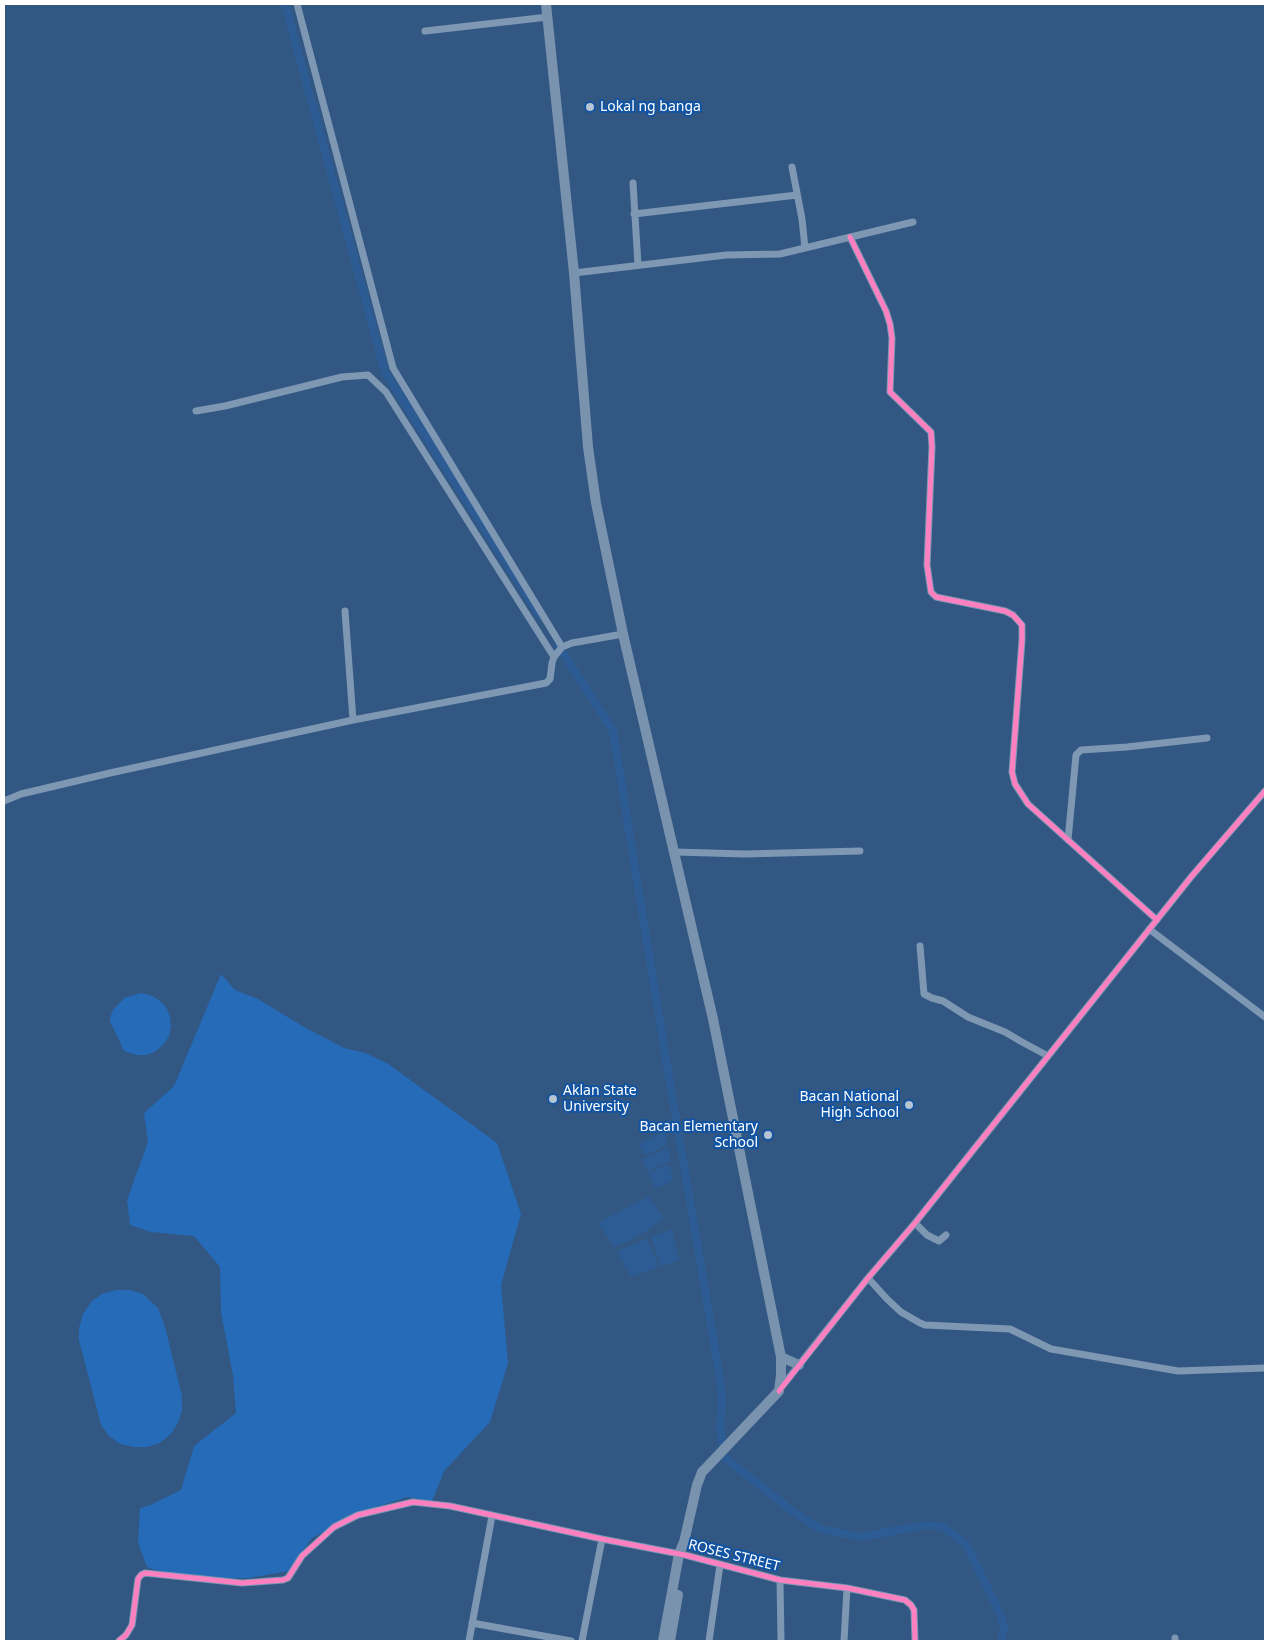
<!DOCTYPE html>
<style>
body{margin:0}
#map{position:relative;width:1269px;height:1645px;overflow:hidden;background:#325782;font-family:"Noto Sans",sans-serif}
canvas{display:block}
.frame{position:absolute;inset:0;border:5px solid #fff;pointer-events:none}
</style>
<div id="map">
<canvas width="1269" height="1645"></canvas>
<div class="frame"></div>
</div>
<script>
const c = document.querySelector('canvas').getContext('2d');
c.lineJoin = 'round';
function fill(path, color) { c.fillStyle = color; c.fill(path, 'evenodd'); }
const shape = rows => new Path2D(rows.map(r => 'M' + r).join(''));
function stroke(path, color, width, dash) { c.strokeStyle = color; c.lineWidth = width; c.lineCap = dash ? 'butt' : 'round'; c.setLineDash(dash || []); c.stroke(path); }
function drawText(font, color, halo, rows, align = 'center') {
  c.font = font + ' "Noto Sans",sans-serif'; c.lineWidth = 4; c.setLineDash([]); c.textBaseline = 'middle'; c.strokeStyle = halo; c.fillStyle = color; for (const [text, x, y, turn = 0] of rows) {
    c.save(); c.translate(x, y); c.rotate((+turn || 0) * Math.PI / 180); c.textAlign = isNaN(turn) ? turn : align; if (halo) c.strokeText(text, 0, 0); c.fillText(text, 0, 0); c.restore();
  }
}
fill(shape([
 [221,974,235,990,258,999,304,1027,344,1048,365,1053,387,1063,497,1143,521,1214,501,1285,508,1363,490,1422,444,1471,432,1501,407,1497,362,1512,312,1538,288,1571,249,1578,180,1579,147,1567,138,1543,140,1508,148,1506,181,1490,194,1446,236,1413,233,1376,221,1312,220,1267,194,1236,151,1232,130,1225,127,1200,148,1142,144,1113,174,1086],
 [141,993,150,995,159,1000,166,1007,170,1016,171,1026,169,1036,164,1044,156,1051,147,1055,137,1055,124,1051,110,1021,110,1018,113,1010,124,998],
 [116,1290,130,1290,143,1294,158,1308,165,1327,182,1396,182,1410,178,1423,171,1434,160,1443,148,1447,133,1447,120,1444,109,1436,101,1425,79,1340,79,1328,83,1314,91,1302,102,1294]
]), '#256bb8');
fill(shape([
 [666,1131,667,1145,645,1155,638,1144],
 [669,1147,670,1162,647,1171,642,1159],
 [670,1165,673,1181,655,1188,648,1172],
 [648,1196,664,1218,642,1234,614,1247,598,1223],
 [672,1229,679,1260,661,1266,651,1237],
 [647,1239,659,1267,631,1277,617,1251]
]), '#2d5c95');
stroke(shape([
 [285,4,385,372,540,616],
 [558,645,613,731,666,1060,720,1378,722,1403,720,1426,724,1457,795,1513,821,1529,860,1537,927,1525,943,1527,966,1544,970,1552,1001,1616,1004,1627,1001,1641]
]), '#2d5c95', 8);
stroke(shape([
 [297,4,393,368,562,647],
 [425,31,548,17],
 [792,167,802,219,805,248],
 [633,183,638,265],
 [634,214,797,195],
 [850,237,886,311,890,324,892,338,890,392,931,432,932,447,927,565,931,592,936,597,1005,611,1013,615,1022,625,1022,640,1012,772,1015,784,1028,804,1157,920],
 [574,273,726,255,780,254,913,222],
 [196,411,225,406,342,377,368,375,386,392,554,657],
 [345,611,353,720],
 [4,801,21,794,110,773,353,720,546,683,550,679,552,663,554,657,562,647,572,643,623,634],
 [1068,840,1076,755,1081,750,1127,747,1207,738],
 [675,852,745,854,860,851],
 [1149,929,1265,1017],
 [920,946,924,994,932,998,943,1001,968,1017,1005,1032,1022,1042,1048,1056],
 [915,1223,927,1235,939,1241,946,1235],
 [868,1278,887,1299,901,1312,920,1323,925,1325,1010,1329,1051,1349,1178,1371,1265,1368],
 [780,1389,868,1278,915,1223,1191,877,1265,791],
 [780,1580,781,1641],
 [472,1623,571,1641],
 [1175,1638,1175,1641],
 [119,1641,126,1635,132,1625,138,1579,141,1575,145,1573,242,1583,283,1580,288,1578,302,1556,334,1527,358,1515,413,1502,450,1506,602,1539,685,1555,780,1580,847,1588,905,1600,911,1605,914,1610,915,1641],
 [469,1641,492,1516],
 [582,1641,602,1539],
 [709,1641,720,1565],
 [844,1641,847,1588]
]), '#7e97b2', 7);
stroke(shape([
 [546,4,574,273,588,447,596,503,623,634,713,1019,781,1357,781,1375,779,1391,707,1467,702,1472,697,1485,684,1542,679,1554,663,1641],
 [781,1357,799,1365],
 [670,1641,678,1595]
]), '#7992ae', 10);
stroke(shape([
 [850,237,886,311,890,324,892,338,890,392,931,432,932,447,927,565,931,592,936,597,1005,611,1013,615,1022,625,1022,640,1012,772,1015,784,1028,804,1157,920],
 [779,1391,868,1278,915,1223,1191,877,1265,791],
 [119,1641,126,1635,132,1625,138,1579,141,1575,145,1573,242,1583,283,1580,288,1578,302,1556,334,1527,358,1515,413,1502,450,1506,602,1539,685,1555,780,1580,847,1588,905,1600,911,1605,914,1610,915,1641]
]), '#ff80c0', 5);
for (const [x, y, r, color] of [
 [590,107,5,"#b7c4d3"],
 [553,1099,5,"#b7c4d3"],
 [909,1105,5,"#b7c4d3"],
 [768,1135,5,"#b7c4d3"]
]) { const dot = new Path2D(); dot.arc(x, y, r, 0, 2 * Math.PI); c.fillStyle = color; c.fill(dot); stroke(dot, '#1154a3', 2); }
drawText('14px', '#fff', '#1154a3', [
 ["Lokal ng banga",600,107],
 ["Aklan State",563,1091],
 ["University",563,1107],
 ["Bacan National",899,1097,"right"],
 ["High School",899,1113,"right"],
 ["Bacan Elementary",758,1127,"right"],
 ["School",758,1143,"right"]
], 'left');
drawText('14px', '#fff', '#1154a3', [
 ["ROSES STREET",734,1556,14]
]);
</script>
